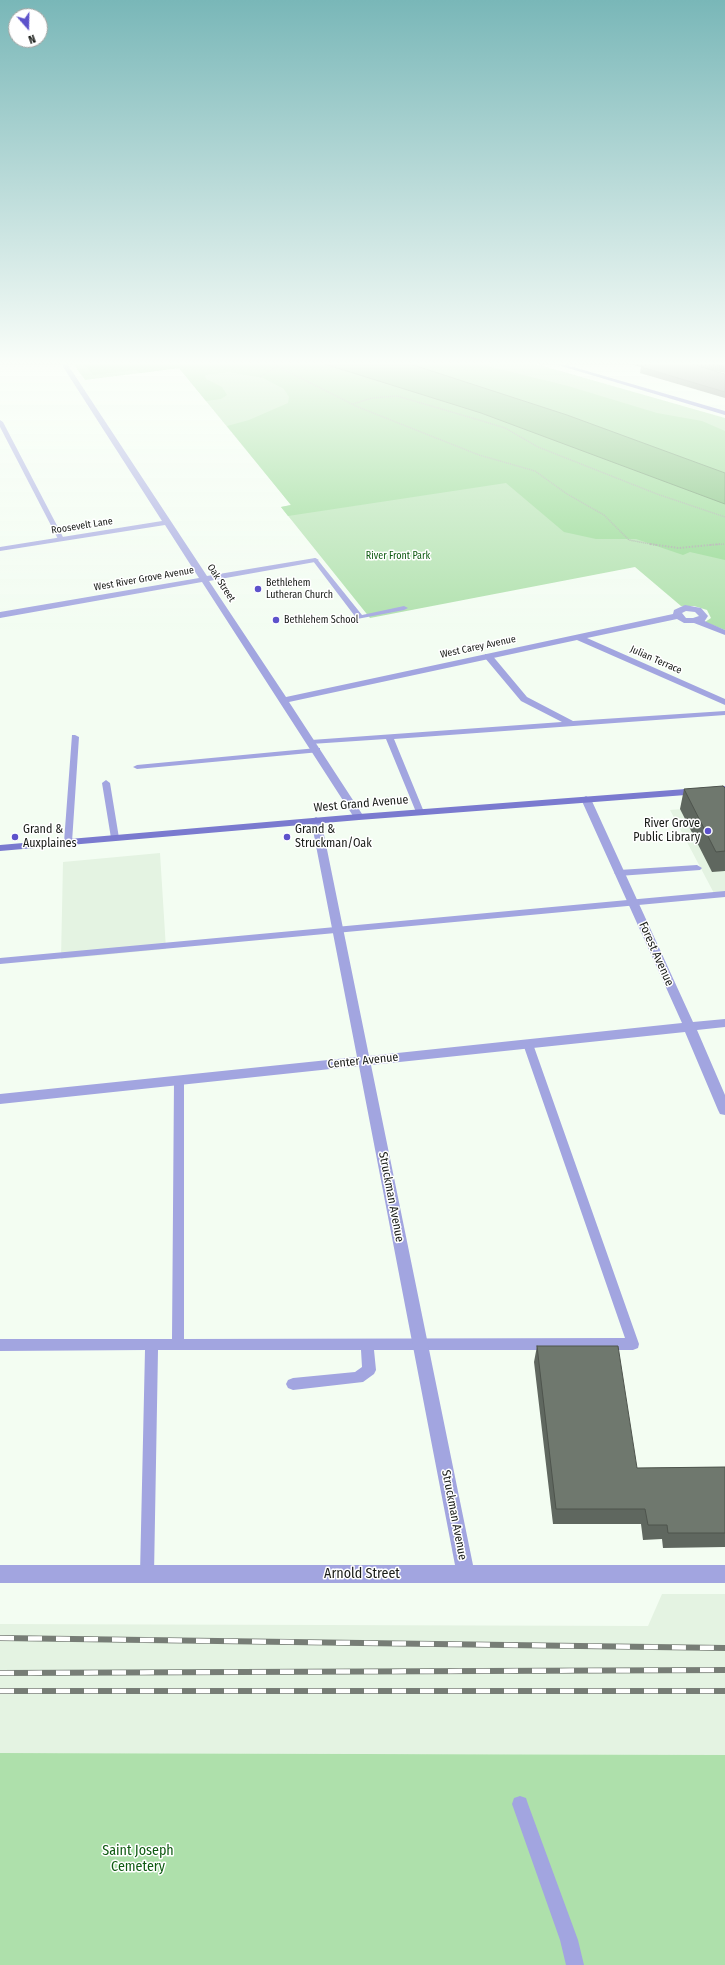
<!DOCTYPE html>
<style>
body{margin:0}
#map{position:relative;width:725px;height:1965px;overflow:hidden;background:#f3fdf2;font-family:"Fira Sans Condensed",sans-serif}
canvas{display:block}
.north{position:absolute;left:8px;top:8px;width:40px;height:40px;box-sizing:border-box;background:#fff;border:1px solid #a3a4a2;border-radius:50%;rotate:160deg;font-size:11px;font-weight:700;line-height:16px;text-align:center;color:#181b17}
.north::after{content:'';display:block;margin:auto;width:14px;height:18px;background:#5d52cb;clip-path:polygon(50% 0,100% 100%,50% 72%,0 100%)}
</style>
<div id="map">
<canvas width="725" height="1965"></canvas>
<div class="north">N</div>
</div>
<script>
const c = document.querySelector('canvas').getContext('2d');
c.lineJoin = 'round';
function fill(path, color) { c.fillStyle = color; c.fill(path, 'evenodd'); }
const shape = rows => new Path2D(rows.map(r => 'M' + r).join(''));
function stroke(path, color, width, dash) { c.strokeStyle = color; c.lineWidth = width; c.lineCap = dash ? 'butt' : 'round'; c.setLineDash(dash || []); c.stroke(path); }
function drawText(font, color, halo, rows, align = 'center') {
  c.font = font + ' "Fira Sans Condensed",sans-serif'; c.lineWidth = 3; c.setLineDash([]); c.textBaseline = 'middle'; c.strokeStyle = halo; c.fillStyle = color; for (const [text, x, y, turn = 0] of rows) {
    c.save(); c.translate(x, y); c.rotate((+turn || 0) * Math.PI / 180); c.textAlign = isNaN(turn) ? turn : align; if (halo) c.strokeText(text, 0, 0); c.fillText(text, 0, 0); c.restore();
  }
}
fill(shape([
 [719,806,725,816,725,896,716,897,670,810],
 [160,853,166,949,61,959,63,862],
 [662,1594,725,1594,725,1755,0,1753,0,1624,648,1626]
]), '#e4f3e2');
fill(shape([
 [72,362,529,362,725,418,725,630,705,622,711,618,707,610,694,606,681,606,635,567,370,618,281,507,291,505,179,368,85,380],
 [0,1753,725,1755,725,1965,0,1965]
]), '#aee0ab');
fill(shape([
 [83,362,318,362,481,413,725,504,725,560,690,552,683,555,636,539,596,539,564,532,506,483,288,516,281,507,291,505,227,426,249,420,288,403,289,397,284,389,263,378,229,372,205,375,206,379,222,387,227,395,221,399,206,401,179,368,140,373,136,370,93,375],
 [404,362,471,362,568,386,657,413,702,421,725,431,725,473,567,415]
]), '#8dd68a');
const water = shape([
 [318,362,404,362,567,415,725,473,725,504,481,413,318,362]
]);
fill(water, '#74bc71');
stroke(water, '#588c56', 1);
stroke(shape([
 [269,362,358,407,479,455,535,471,567,494,604,515,629,540,656,545],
 [260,377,278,366],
 [353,404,372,398,397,396,479,420,505,428,538,447,657,494,725,517],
 [709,545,725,544]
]), '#9ea69d', 1.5, [1, 1]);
stroke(shape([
 [650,544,679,548,720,544]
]), '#9ea69d', 2, [1.5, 1.5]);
fill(shape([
 [0,420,3,422,64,539,63,540,58,539,0,427,0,420],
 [315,558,317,559,362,615,404,606,408,608,404,610,357,619,313,561,312,560,315,558],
 [694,619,700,619,725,630,725,635,694,623,694,619],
 [485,654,491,654,527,697,573,721,725,711,725,715,394,739,424,812,420,815,416,812,386,739,311,744,307,742,311,740,562,722,521,701,485,658,485,654],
 [72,735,75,735,79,737,72,842,68,845,64,842,72,735],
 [317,748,320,748,320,752,137,769,133,767,137,765,317,748],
 [106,780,110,783,119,838,115,841,111,838,102,783,106,780],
 [697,865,702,868,700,870,619,876,614,873,619,870,697,865],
 [725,891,725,897,0,964,0,958,725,891],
 [528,1040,532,1041,533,1044,639,1344,638,1348,633,1350,374,1350,376,1370,374,1374,363,1382,293,1390,288,1388,286,1384,288,1380,293,1378,355,1372,362,1367,361,1350,158,1350,154,1574,152,1579,147,1581,142,1579,140,1574,145,1350,0,1351,0,1339,172,1339,174,1081,175,1078,179,1077,183,1078,184,1081,184,1339,625,1338,523,1044,524,1041,528,1040],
 [520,1796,526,1798,528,1804,578,1940,584,1965,566,1965,560,1940,512,1804,514,1798,520,1796]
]), '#a2a5e0');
fill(shape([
 [60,362,66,362,207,576,315,558,319,560,315,562,209,581,286,697,673,614,674,610,685,605,701,608,708,616,704,622,701,623,684,623,677,619,587,638,725,699,725,705,577,640,289,702,364,817,363,819,355,819,202,582,0,618,0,612,199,578,165,525,0,551,0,547,162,521,60,362],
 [686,611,695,612,699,616,693,618,686,618,682,613,686,611],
 [555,362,571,362,557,365,554,363,555,362],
 [586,796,591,799,693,1022,725,1019,725,1027,697,1030,725,1095,725,1115,720,1114,718,1110,685,1032,371,1065,473,1565,725,1565,725,1583,0,1583,0,1565,455,1565,359,1066,0,1104,0,1094,357,1057,311,820,316,817,321,820,369,1056,682,1023,581,799,586,796]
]), '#a2a5e0');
fill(shape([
 [548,362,556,362,725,411,725,415,548,362],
 [725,786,725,792,359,820,0,851,0,845,359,814,725,786]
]), '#7a7acf');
const rail = shape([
 [0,1638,725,1648],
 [0,1673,725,1670],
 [0,1691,725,1691]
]);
stroke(rail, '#777d76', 6);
stroke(rail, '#fff', 4.5, [14]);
fill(shape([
 [624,362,725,362,725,373,711,370,725,374,725,398,640,373,641,367],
 [725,788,725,871,712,872,680,809,684,789],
 [537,1346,637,1468,725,1467,725,1547,663,1548,662,1539,643,1540,641,1524,553,1524,534,1362]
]), '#5f675f');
const building = shape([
 [643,362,685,362,725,374,725,392,641,367,650,364,643,362],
 [705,362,725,362,725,367,705,362],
 [723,786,725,788,725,851,716,852,684,789,723,786],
 [537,1346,618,1346,637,1468,725,1467,725,1533,668,1533,667,1525,648,1525,645,1509,556,1509,537,1346]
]);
fill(building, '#6f786e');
stroke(building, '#4e544d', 1);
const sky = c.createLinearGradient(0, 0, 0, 637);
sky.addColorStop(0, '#79b7b8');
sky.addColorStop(0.57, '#fafef9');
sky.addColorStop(1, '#fafef900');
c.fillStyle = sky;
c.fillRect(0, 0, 725, 637);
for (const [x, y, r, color] of [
 [258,589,4,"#5d52cb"],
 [276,620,4,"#5d52cb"],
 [708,831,4,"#5d52cb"],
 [15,837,4,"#5d52cb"],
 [287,837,4,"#5d52cb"]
]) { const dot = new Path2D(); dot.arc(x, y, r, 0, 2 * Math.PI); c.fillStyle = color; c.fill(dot); stroke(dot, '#fff', 1.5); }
drawText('10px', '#181b17', '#fff', [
 ["Roosevelt Lane",82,526,-9],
 ["West River Grove Avenue",144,579,-10],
 ["Oak Street",221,583,57],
 ["West Carey Avenue",478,647,-12],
 ["Julian Terrace",656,660,24]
]);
drawText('10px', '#0e5a11', '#fff', [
 ["River Front Park",398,556]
]);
drawText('10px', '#181b17', '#fff', [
 ["Bethlehem",266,583],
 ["Lutheran Church",266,595],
 ["Bethlehem School",284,620]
], 'left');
drawText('12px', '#181b17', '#fff', [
 ["West Grand Avenue",361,804,-5],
 ["Forest Avenue",656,954,66],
 ["Center Avenue",363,1061,-6],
 ["Struckman Avenue",391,1197,79],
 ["Struckman Avenue",454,1515,79]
]);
drawText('12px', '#181b17', '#fff', [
 ["River Grove",700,824,"right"],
 ["Public Library",700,838,"right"],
 ["Grand &",23,830],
 ["Auxplaines",23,844],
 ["Grand &",295,830],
 ["Struckman/Oak",295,844]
], 'left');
drawText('14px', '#181b17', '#fff', [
 ["Arnold Street",362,1574]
]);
drawText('14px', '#0e5a11', '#fff', [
 ["Saint Joseph",138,1851],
 ["Cemetery",138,1867]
]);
</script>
